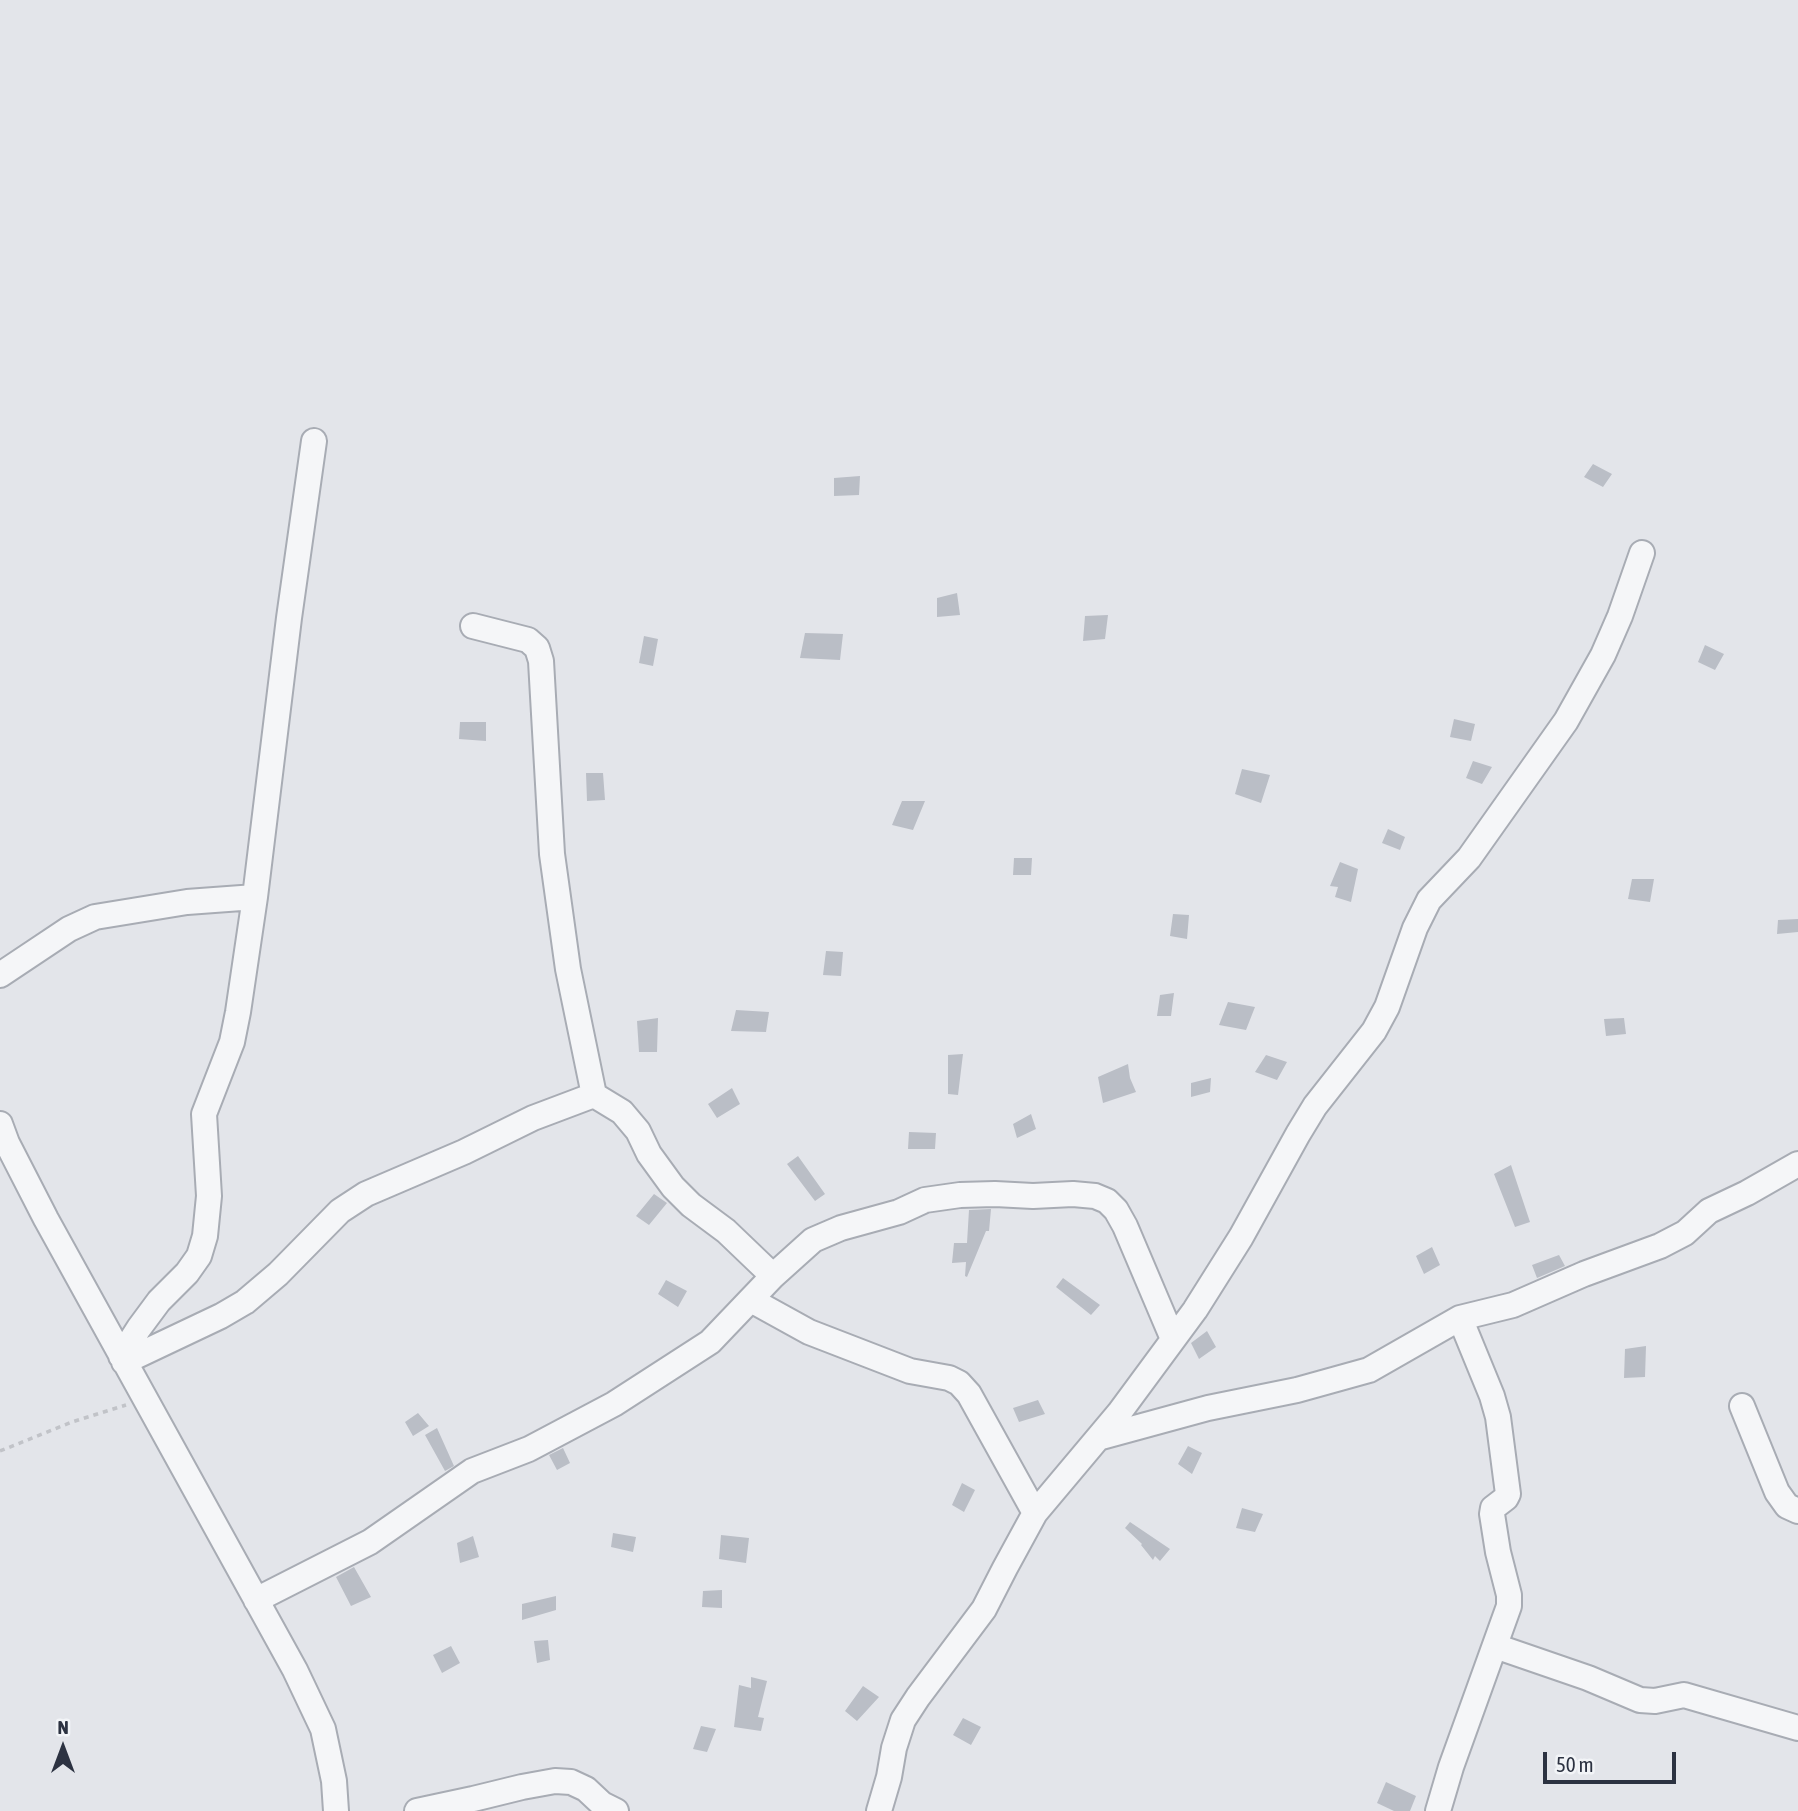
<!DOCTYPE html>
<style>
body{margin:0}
#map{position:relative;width:1798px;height:1811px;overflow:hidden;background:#e3e5ea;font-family:"Asap Condensed",sans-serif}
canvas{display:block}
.north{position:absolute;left:28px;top:1713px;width:70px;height:70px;-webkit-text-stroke:5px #f2f4f7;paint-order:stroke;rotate:0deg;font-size:19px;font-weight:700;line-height:28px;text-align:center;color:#2c3241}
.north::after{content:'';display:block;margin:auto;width:24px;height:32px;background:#2c3241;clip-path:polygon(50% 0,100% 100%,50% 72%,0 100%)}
.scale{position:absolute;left:1543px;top:1752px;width:133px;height:32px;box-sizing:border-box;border:4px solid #2c3241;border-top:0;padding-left:9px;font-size:21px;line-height:24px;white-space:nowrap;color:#2c3241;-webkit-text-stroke:5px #f2f4f7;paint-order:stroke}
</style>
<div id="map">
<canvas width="1798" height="1811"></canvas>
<div class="north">N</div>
<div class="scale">50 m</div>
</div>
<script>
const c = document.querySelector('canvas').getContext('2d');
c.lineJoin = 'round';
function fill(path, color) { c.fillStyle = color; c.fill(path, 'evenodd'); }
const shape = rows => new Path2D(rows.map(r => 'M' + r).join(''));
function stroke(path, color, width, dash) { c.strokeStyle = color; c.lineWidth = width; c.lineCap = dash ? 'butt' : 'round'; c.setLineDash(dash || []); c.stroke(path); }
fill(shape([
 [1593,464,1612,474,1603,487,1584,477],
 [860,476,859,495,834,496,834,478],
 [957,593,960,615,937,617,937,598],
 [1108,615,1105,639,1083,641,1085,616],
 [805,633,843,634,840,660,800,658],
 [644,636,658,639,653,666,639,663],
 [1705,645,1724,654,1715,670,1698,662],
 [1454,719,1475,724,1471,741,1450,737],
 [460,722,486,722,486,741,459,739],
 [1473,761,1492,767,1482,784,1466,778],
 [1242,769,1270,775,1261,803,1235,794],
 [586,773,603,773,605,800,587,801],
 [902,801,925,801,913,830,892,825],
 [1388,829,1405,837,1400,850,1382,843],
 [1014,858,1032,858,1031,875,1013,875],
 [1340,862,1358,869,1351,902,1335,897,1338,887,1330,886],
 [1632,879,1654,879,1650,902,1628,899],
 [1173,914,1189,915,1187,939,1170,936],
 [1798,919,1798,932,1777,934,1778,920],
 [826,951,843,952,841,976,823,975],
 [1174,993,1171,1016,1157,1016,1160,995],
 [1228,1002,1255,1007,1246,1030,1219,1025],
 [736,1010,769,1012,766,1032,731,1031],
 [658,1018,657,1052,639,1052,637,1021],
 [1624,1018,1626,1034,1606,1036,1604,1019],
 [963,1054,958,1095,948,1094,948,1055],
 [1266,1055,1287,1062,1277,1080,1255,1072],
 [1128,1064,1130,1078,1136,1092,1103,1103,1098,1077],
 [1211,1078,1210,1092,1191,1097,1191,1083],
 [732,1088,740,1104,717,1118,708,1104],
 [1031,1114,1036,1129,1017,1138,1013,1124],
 [909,1132,936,1133,935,1149,908,1149],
 [798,1156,825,1194,815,1201,787,1164],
 [1511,1165,1530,1222,1515,1227,1494,1174],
 [654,1194,667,1203,649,1225,636,1216],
 [991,1209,989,1231,986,1231,967,1277,965,1276,966,1262,952,1263,954,1243,967,1243,969,1210],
 [1432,1247,1440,1265,1424,1274,1416,1256],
 [1559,1255,1565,1266,1537,1278,1532,1265],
 [1063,1278,1100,1305,1091,1315,1056,1287],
 [666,1280,687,1291,678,1307,658,1294],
 [1207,1331,1216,1347,1199,1359,1191,1343],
 [1646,1346,1645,1377,1624,1378,1625,1349],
 [1038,1400,1045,1414,1019,1422,1013,1408],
 [418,1413,429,1426,413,1436,405,1422],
 [437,1428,454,1466,445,1471,425,1435],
 [1188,1446,1202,1453,1192,1474,1178,1464],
 [563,1448,570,1463,557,1470,549,1455],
 [962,1483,975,1490,964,1512,952,1505],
 [1242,1508,1263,1514,1255,1532,1236,1528],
 [1130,1522,1170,1549,1160,1561,1155,1556,1153,1560,1141,1545,1142,1544,1125,1528],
 [613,1533,636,1537,633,1552,611,1547],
 [721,1535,749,1538,746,1563,719,1559],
 [473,1536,479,1557,460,1563,457,1543],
 [354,1567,371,1597,351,1606,336,1577],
 [722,1590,722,1608,702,1607,703,1591],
 [556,1596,556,1610,522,1620,522,1604],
 [548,1640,550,1660,537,1663,534,1641],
 [451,1646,460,1663,442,1673,433,1655],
 [751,1677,767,1681,758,1717,764,1718,761,1731,734,1727,739,1685,751,1688],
 [863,1686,879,1697,857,1721,845,1711],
 [963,1718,981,1727,971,1745,953,1735],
 [701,1726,716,1729,707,1752,693,1749],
 [1386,1782,1416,1796,1410,1811,1394,1811,1377,1803]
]), '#babec6');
const minor = shape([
 [473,626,528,640,537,648,541,661,552,854,568,969,594,1095,622,1112,638,1131,649,1154,673,1187,691,1205,726,1231,773,1276],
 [0,975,69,929,95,917,187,902,255,897],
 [0,1124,7,1143,46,1219,295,1670,323,1729,334,1781,336,1811],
 [751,1300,809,1332,910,1371,949,1378,959,1383,969,1394,1035,1513],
 [121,1356,139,1328,159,1301,187,1273,199,1256,205,1236,209,1196,204,1114,232,1042,238,1012,255,897,289,618,314,441],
 [124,1362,221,1316,245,1302,278,1274,340,1211,366,1194,464,1152,533,1118,594,1095],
 [1742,1406,1777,1492,1787,1506,1798,1511],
 [1098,1438,1208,1408,1297,1390,1369,1370,1460,1318,1513,1305,1584,1274,1660,1246,1685,1233,1709,1211,1747,1193,1798,1164],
 [256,1600,370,1542,472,1471,529,1449,614,1404,710,1342,773,1276,813,1240,841,1228,899,1212,925,1200,960,1195,995,1194,1033,1196,1073,1194,1095,1196,1107,1201,1116,1210,1125,1226,1173,1339],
 [1495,1646,1588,1678,1640,1700,1655,1701,1684,1695,1798,1728],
 [417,1811,473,1799,522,1787,555,1781,571,1782,586,1789,602,1804,616,1811],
 [879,1811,889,1777,894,1748,903,1720,918,1697,984,1609,1005,1568,1035,1513,1119,1413,1195,1310,1241,1237,1298,1134,1315,1106,1374,1031,1387,1007,1415,928,1429,900,1469,858,1566,721,1603,655,1620,616,1642,553],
 [1438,1811,1451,1767,1509,1606,1509,1595,1498,1552,1492,1514,1493,1508,1506,1498,1508,1494,1498,1417,1492,1396,1460,1318]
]);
stroke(minor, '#a8acb4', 28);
stroke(shape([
 [0,1451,72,1422,126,1405]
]), '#c1c3c8', 3.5, [5, 5]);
stroke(minor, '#f5f6f8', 24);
</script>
